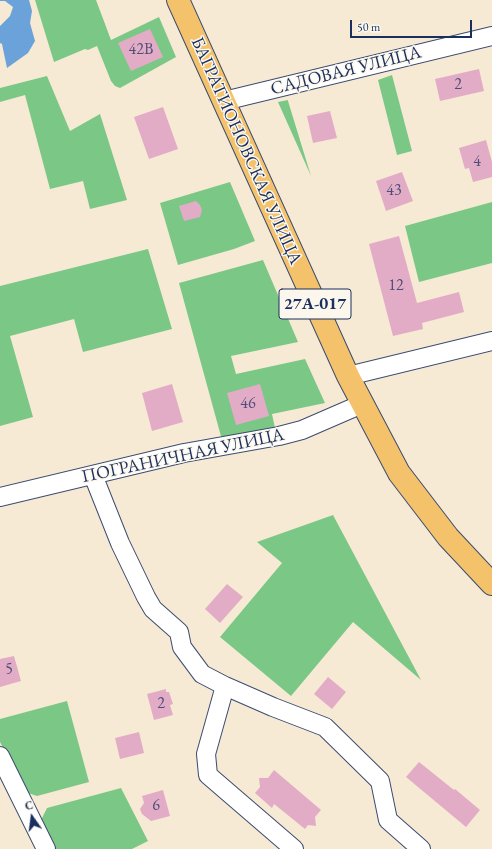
<!DOCTYPE html>
<meta charset="utf-8">
<style>
body{margin:0}
#map{position:relative;width:492px;height:849px;overflow:hidden;background:#f6ead4;font-family:"EB Garamond",serif}
canvas{display:block}
.north{position:absolute;left:12px;top:797px;width:40px;height:40px;-webkit-text-stroke:3px #fbf7ec;paint-order:stroke;rotate:346deg;font-size:11px;font-weight:700;line-height:16px;text-align:center;color:#1b2f5e}
.north::after{content:'';display:block;margin:auto;width:14px;height:18px;background:#1b2f5e;clip-path:polygon(50% 0,100% 100%,50% 72%,0 100%)}
.scale{position:absolute;left:350px;top:20px;width:122px;height:18px;box-sizing:border-box;border:2px solid #1b2f5e;border-top:0;padding-left:5px;font-size:12px;line-height:14px;white-space:nowrap;color:#1b2f5e;-webkit-text-stroke:3px #fbf7ec;paint-order:stroke}
</style>
<div id="map">
<canvas width="492" height="849"></canvas>
<div class="north">С</div>
<div class="scale">50 m</div>
</div>
<script>
const c = document.querySelector('canvas').getContext('2d');
c.lineJoin = 'round';
function fill(path, color) { c.fillStyle = color; c.fill(path, 'evenodd'); }
const shape = rows => new Path2D(rows.map(r => 'M' + r).join(''));
function stroke(path, color, width, dash) { c.strokeStyle = color; c.lineWidth = width; c.lineCap = dash ? 'butt' : 'round'; c.setLineDash(dash || []); c.stroke(path); }
function drawText(font, color, halo, rows, align = 'center') {
  c.font = font + ' "EB Garamond",serif'; c.lineWidth = 3; c.setLineDash([]); c.textBaseline = 'middle'; c.strokeStyle = halo; c.fillStyle = color; for (const [text, x, y, turn = 0] of rows) {
    c.save(); c.translate(x, y); c.rotate((+turn || 0) * Math.PI / 180); c.textAlign = isNaN(turn) ? turn : align; if (halo) c.strokeText(text, 0, 0); c.fillText(text, 0, 0); c.restore();
  }
}
fill(shape([
 [35,0,96,0,111,40,159,17,176,57,120,88,115,86,111,81,97,46,88,50,85,49,54,62],
 [392,75,412,151,397,155,378,80],
 [47,76,70,131,100,114,127,200,90,209,83,181,50,189,25,95,0,102,0,88],
 [288,100,288,101,311,176,278,102],
 [230,182,255,241,234,249,178,265,160,203],
 [492,202,492,263,419,282,405,226],
 [148,249,172,329,83,352,74,319,10,336,33,417,0,426,0,286],
 [263,260,298,342,231,356,236,374,305,359,325,403,272,414,275,428,222,440,179,283],
 [333,515,421,680,353,622,291,696,220,637,282,563,257,542],
 [67,701,89,782,37,796,25,792,0,742,0,719],
 [121,788,148,841,132,849,54,849,40,822,47,808]
]), '#7bc786');
fill(shape([
 [0,0,29,0,32,11,30,23,35,41,28,53,7,68,2,44,0,43,0,26,10,16,13,7,5,1,0,1]
]), '#6ba2d9');
fill(shape([
 [150,29,163,57,131,71,118,43],
 [479,69,484,91,440,101,435,79],
 [163,107,178,149,149,159,134,117],
 [330,111,337,138,313,143,307,116],
 [486,140,492,162,492,177,473,182,469,168,465,169,459,148],
 [402,172,413,201,386,211,376,181],
 [196,201,200,205,202,210,200,217,184,221,179,206],
 [399,236,417,303,459,292,464,312,422,323,423,329,393,336,369,244],
 [172,384,183,422,152,431,142,393],
 [260,384,269,416,236,425,227,393],
 [227,584,243,597,220,623,205,609],
 [14,656,21,681,0,687,0,659],
 [328,677,346,692,332,709,314,694],
 [166,689,166,692,169,692,173,704,170,705,173,715,154,720,147,694],
 [139,732,144,753,120,759,115,738],
 [419,762,454,790,455,789,480,810,466,827,406,777],
 [274,770,321,810,315,817,316,826,308,825,305,829,274,804,272,808,255,793,260,787,259,778,268,778],
 [163,790,170,816,151,821,142,814,140,809,144,803,142,796]
]), '#e3acc6');
const minor = shape([
 [224,101,492,36],
 [348,376,492,341],
 [93,475,120,543,146,597,153,609,179,632,182,647,202,674,225,686,273,707,325,727,380,781,388,820,421,849],
 [0,497,184,453,279,436,302,430,362,404],
 [225,686,206,754,208,775,294,849],
 [0,756,46,849]
]);
const major = shape([
 [178,0,348,376,399,473,448,537,492,584]
]);
stroke(minor, '#3c4b70', 20);
stroke(major, '#3c4b70', 24);
stroke(minor, '#fff', 18);
stroke(major, '#f3c26a', 22);
drawText('16px', '#4d4e78', null, [
 ["42В",141,50],
 ["2",458,85],
 ["4",477,162],
 ["43",394,191],
 ["12",396,286],
 ["46",248,404],
 ["5",9,670],
 ["2",161,704],
 ["6",156,806]
]);
for (const [x, y, w] of [
 [315,304,72]
]) { const box = new Path2D(); box.roundRect(x - w / 2, y - 15, w, 30, 3); c.fillStyle = '#fbf7ec'; c.fill(box); stroke(box, '#1b2f5e', 1); }
drawText('bold 17px', '#1b2f5e', null, [
 ["27А-017",315,304]
]);
drawText('18px', '#1b2f5e', '#fbf7ec', [
 ["САДОВАЯ УЛИЦА",346,71,-14],
 ["БАГРАТИОНОВСКАЯ УЛИЦА",246,151,66],
 ["ПОГРАНИЧНАЯ УЛИЦА",183,456,-12]
]);
</script>
